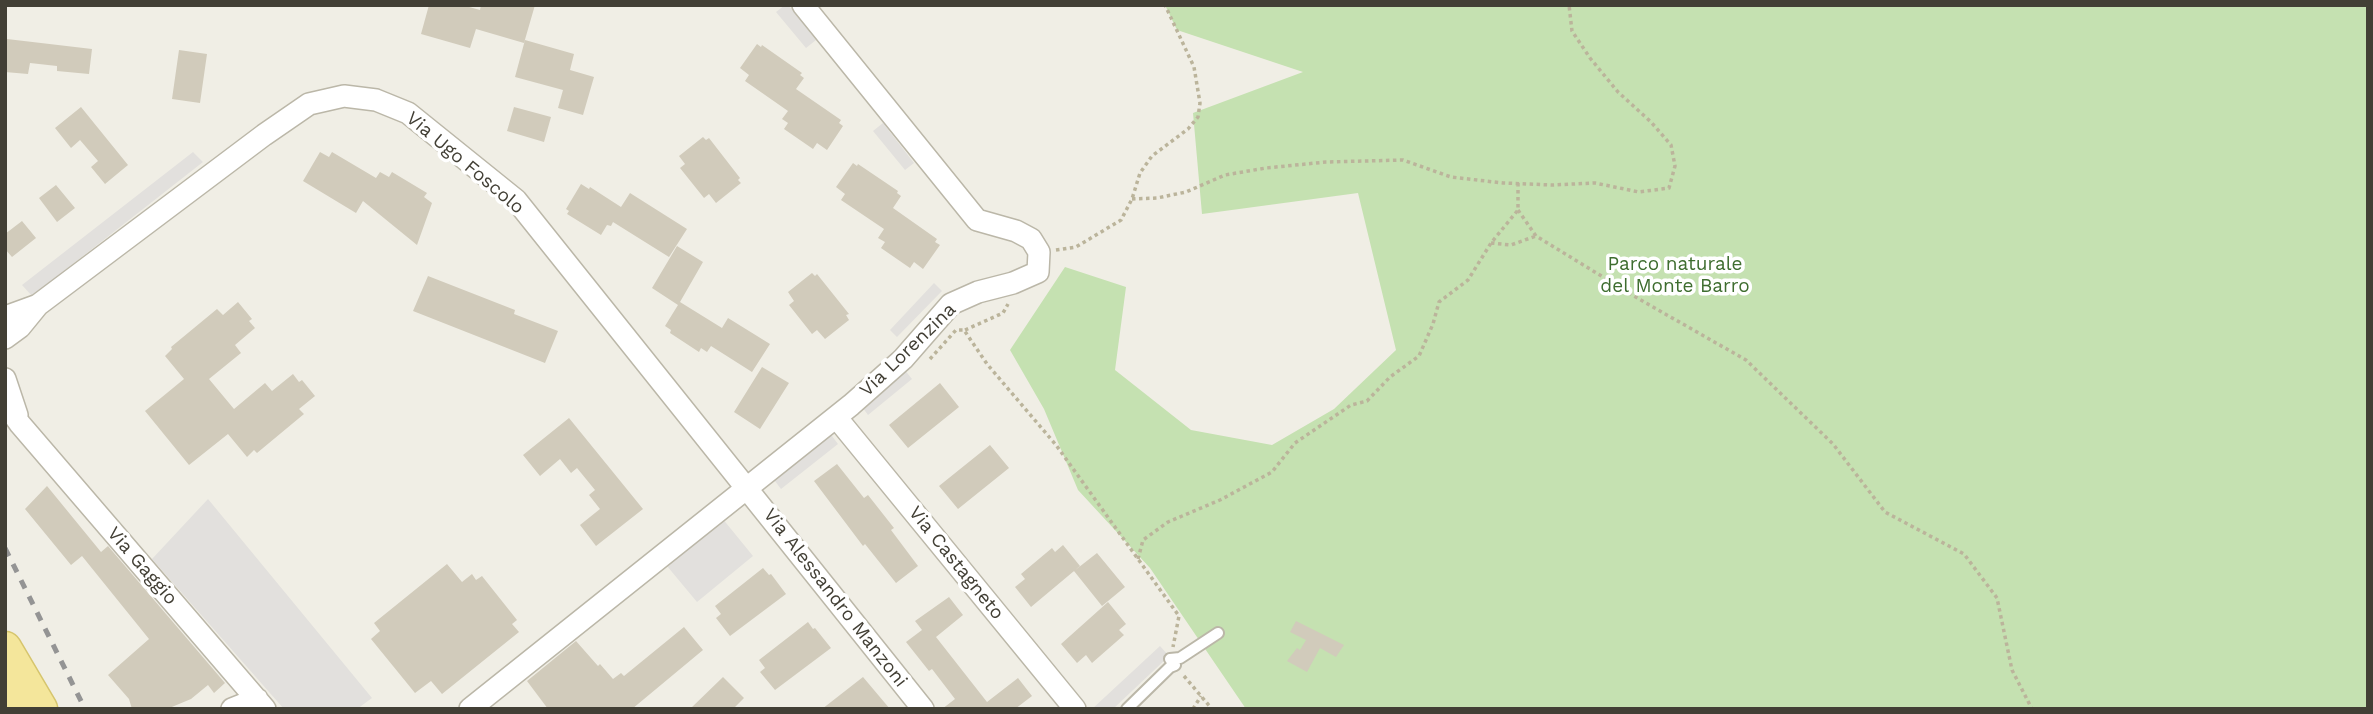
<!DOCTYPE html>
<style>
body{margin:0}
#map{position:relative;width:2373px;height:714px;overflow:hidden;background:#f0eee5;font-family:"Work Sans",sans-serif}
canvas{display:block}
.frame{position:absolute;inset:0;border:7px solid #423f35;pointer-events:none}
</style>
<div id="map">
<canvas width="2373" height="714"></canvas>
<div class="frame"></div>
</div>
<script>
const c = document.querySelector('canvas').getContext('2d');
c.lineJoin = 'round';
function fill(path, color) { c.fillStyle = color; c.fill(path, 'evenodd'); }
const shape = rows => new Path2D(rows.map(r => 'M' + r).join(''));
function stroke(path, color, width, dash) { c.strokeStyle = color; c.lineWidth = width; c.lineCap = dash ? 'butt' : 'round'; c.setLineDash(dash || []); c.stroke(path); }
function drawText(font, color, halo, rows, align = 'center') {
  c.font = font + ' "Work Sans",sans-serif'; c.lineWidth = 7; c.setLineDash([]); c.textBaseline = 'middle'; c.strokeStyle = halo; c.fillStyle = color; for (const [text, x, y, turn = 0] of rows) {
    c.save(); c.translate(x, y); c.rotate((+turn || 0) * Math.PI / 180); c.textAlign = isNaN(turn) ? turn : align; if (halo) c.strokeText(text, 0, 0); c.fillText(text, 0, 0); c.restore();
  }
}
fill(shape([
 [1165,5,2368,5,2368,709,1246,709,1150,568,1078,490,1044,409,1010,350,1065,267,1126,287,1115,370,1191,430,1272,445,1334,409,1396,350,1358,193,1202,214,1193,113,1303,72,1177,30]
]), '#c5e1b1');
fill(shape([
 [785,5,788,5,816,40,806,48,776,12],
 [883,123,914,163,905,170,873,131],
 [193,152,203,162,32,296,22,285],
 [934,283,942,291,897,337,890,330],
 [904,369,912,379,868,415,860,404],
 [829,432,838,444,781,489,772,477],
 [208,499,372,698,357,709,284,709,152,559],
 [722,518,753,556,697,602,667,566],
 [1160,646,1169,656,1113,709,1092,709]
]), '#e2e0dd');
fill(shape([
 [429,5,462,5,480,10,481,5,535,5,524,43,476,29,470,48,421,34],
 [7,39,92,49,89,74,57,71,57,66,30,63,28,74,5,72],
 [525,40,574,54,570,70,594,77,583,115,558,108,563,90,515,77],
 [757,44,761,47,762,45,802,73,800,75,804,78,796,89,841,120,839,123,843,126,827,150,817,143,813,149,784,129,788,123,782,119,788,111,745,81,749,75,740,68],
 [179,50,207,54,200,103,172,99],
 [81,107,128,165,105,184,91,167,98,161,80,140,71,148,55,128],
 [514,107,551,117,544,142,507,131],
 [703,137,706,140,709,138,740,178,738,180,741,183,716,203,709,194,704,198,680,168,685,164,679,156],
 [320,152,329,157,332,152,376,178,380,172,389,177,392,172,427,193,424,197,432,203,417,245,363,201,356,213,303,181],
 [853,163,857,166,858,164,898,191,897,193,901,196,893,208,937,239,935,242,940,245,923,269,914,262,910,268,881,248,885,242,878,238,884,229,841,200,845,194,836,187],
 [581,184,589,189,590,187,621,207,630,193,687,229,669,257,613,222,611,226,607,225,601,235,567,214,569,211,566,209],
 [56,185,75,208,57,222,39,198],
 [22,221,36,238,12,257,5,249,5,234],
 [677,246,703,262,680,302,722,328,728,318,770,344,752,372,711,346,707,352,701,348,699,352,670,333,671,330,665,326,678,305,652,288],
 [812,273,815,276,817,274,849,314,846,315,849,320,825,339,817,330,812,334,789,305,794,301,788,292],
 [428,276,515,310,514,314,558,331,545,363,413,311],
 [238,302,252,319,249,321,255,328,235,345,241,353,209,379,234,409,265,383,272,391,293,374,299,382,302,380,315,396,299,409,304,414,257,453,254,450,247,457,228,434,189,465,145,411,184,379,165,356,172,349,171,347,217,309,223,315],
 [762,367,789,383,760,429,734,412],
 [940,383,959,407,908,448,889,425],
 [569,418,643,509,596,546,580,525,600,509,589,495,595,490,577,468,571,473,560,459,540,476,523,455],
 [990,445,1009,468,958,509,939,486],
 [837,464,864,498,868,495,894,528,891,530,918,566,896,583,865,544,863,546,814,481],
 [47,486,101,552,108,546,225,683,214,693,208,685,191,699,167,709,132,709,129,699,108,675,149,639,82,556,71,565,25,509],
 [1063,545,1080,566,1031,607,1015,587,1025,579,1021,574,1052,548,1055,552],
 [1097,553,1125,587,1102,606,1074,571],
 [447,564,462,582,472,574,476,580,482,576,517,620,512,624,519,632,442,694,431,681,415,693,371,639,380,631,374,623],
 [763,568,769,575,771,574,786,594,730,636,716,618,721,614,715,606],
 [949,597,963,615,936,637,987,702,1018,678,1032,696,1015,709,942,709,955,699,932,669,929,671,906,642,922,630,915,621],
 [1108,602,1126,624,1119,630,1124,635,1092,663,1086,655,1077,663,1061,644],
 [1296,621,1344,645,1336,657,1320,648,1307,672,1287,661,1297,648,1300,650,1306,640,1290,632],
 [808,622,813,629,815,628,831,648,775,690,760,672,765,668,759,660],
 [684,627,703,650,632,709,548,709,527,681,576,641,598,666,600,664,613,679,621,673,624,676],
 [723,677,744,698,733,709,690,709],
 [863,677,890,709,822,709]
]), '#d1cbbb');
const service = shape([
 [1127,709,1170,667,1175,665,1170,659,1180,658,1218,633]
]);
const minor = shape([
 [5,317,38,305],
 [5,338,20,327,38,305,264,135,309,104,344,96,376,100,408,113,516,200,923,709],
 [5,379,17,415],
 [5,403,20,424,265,709],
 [836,417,1075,709],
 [232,709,257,699],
 [470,709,851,405,903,359,951,304,978,292,1013,283,1038,272,1039,252,1031,239,1016,231,977,220,803,5]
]);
const primary = shape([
 [5,648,41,709],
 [5,692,15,709]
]);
stroke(service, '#bbb7a8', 14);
stroke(minor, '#bbb7a8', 24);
stroke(primary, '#d6c56d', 35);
stroke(shape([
 [1132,199,1157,198,1186,192,1225,175,1266,168,1326,162,1403,160,1451,177,1503,183,1552,185,1595,183,1639,192,1669,188,1675,166,1671,145,1651,122,1618,92,1590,58,1572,31,1569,5],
 [1518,210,1536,236,1639,299,1746,360,1833,444,1885,512,1964,554,1997,598,2012,670,2032,709],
 [1491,243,1511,245,1536,236],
 [1056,250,1076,247,1121,220,1132,199,1140,173,1152,156,1188,129,1198,117,1200,103,1194,67,1165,5],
 [965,330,1003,313,1008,304],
 [930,359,956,330,964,330,987,364,1056,445,1179,616,1173,647],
 [1138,559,1143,540,1168,522,1220,500,1272,472,1295,443,1351,405,1367,401,1390,377,1419,356,1433,324,1439,302,1468,280,1491,243,1518,210,1518,183],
 [1184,676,1212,709],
 [1193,709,1201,696]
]), '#bbb49b', 3.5, [3.5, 3.5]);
stroke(service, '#fff', 10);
stroke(minor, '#fff', 21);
stroke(primary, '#f4e69b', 32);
stroke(shape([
 [5,548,85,709]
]), '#949494', 5, [9, 9]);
drawText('19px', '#423f35', '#fff', [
 ["Via Ugo Foscolo",465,163,40],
 ["Via Lorenzina",908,350,-44],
 ["Via Castagneto",956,563,51],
 ["Via Gaggio",142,566,49],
 ["Via Alessandro Manzoni",835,598,52]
]);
drawText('19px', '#3e6d2f', '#fff', [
 ["Parco naturale",1675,264],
 ["del Monte Barro",1675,286]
]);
</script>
